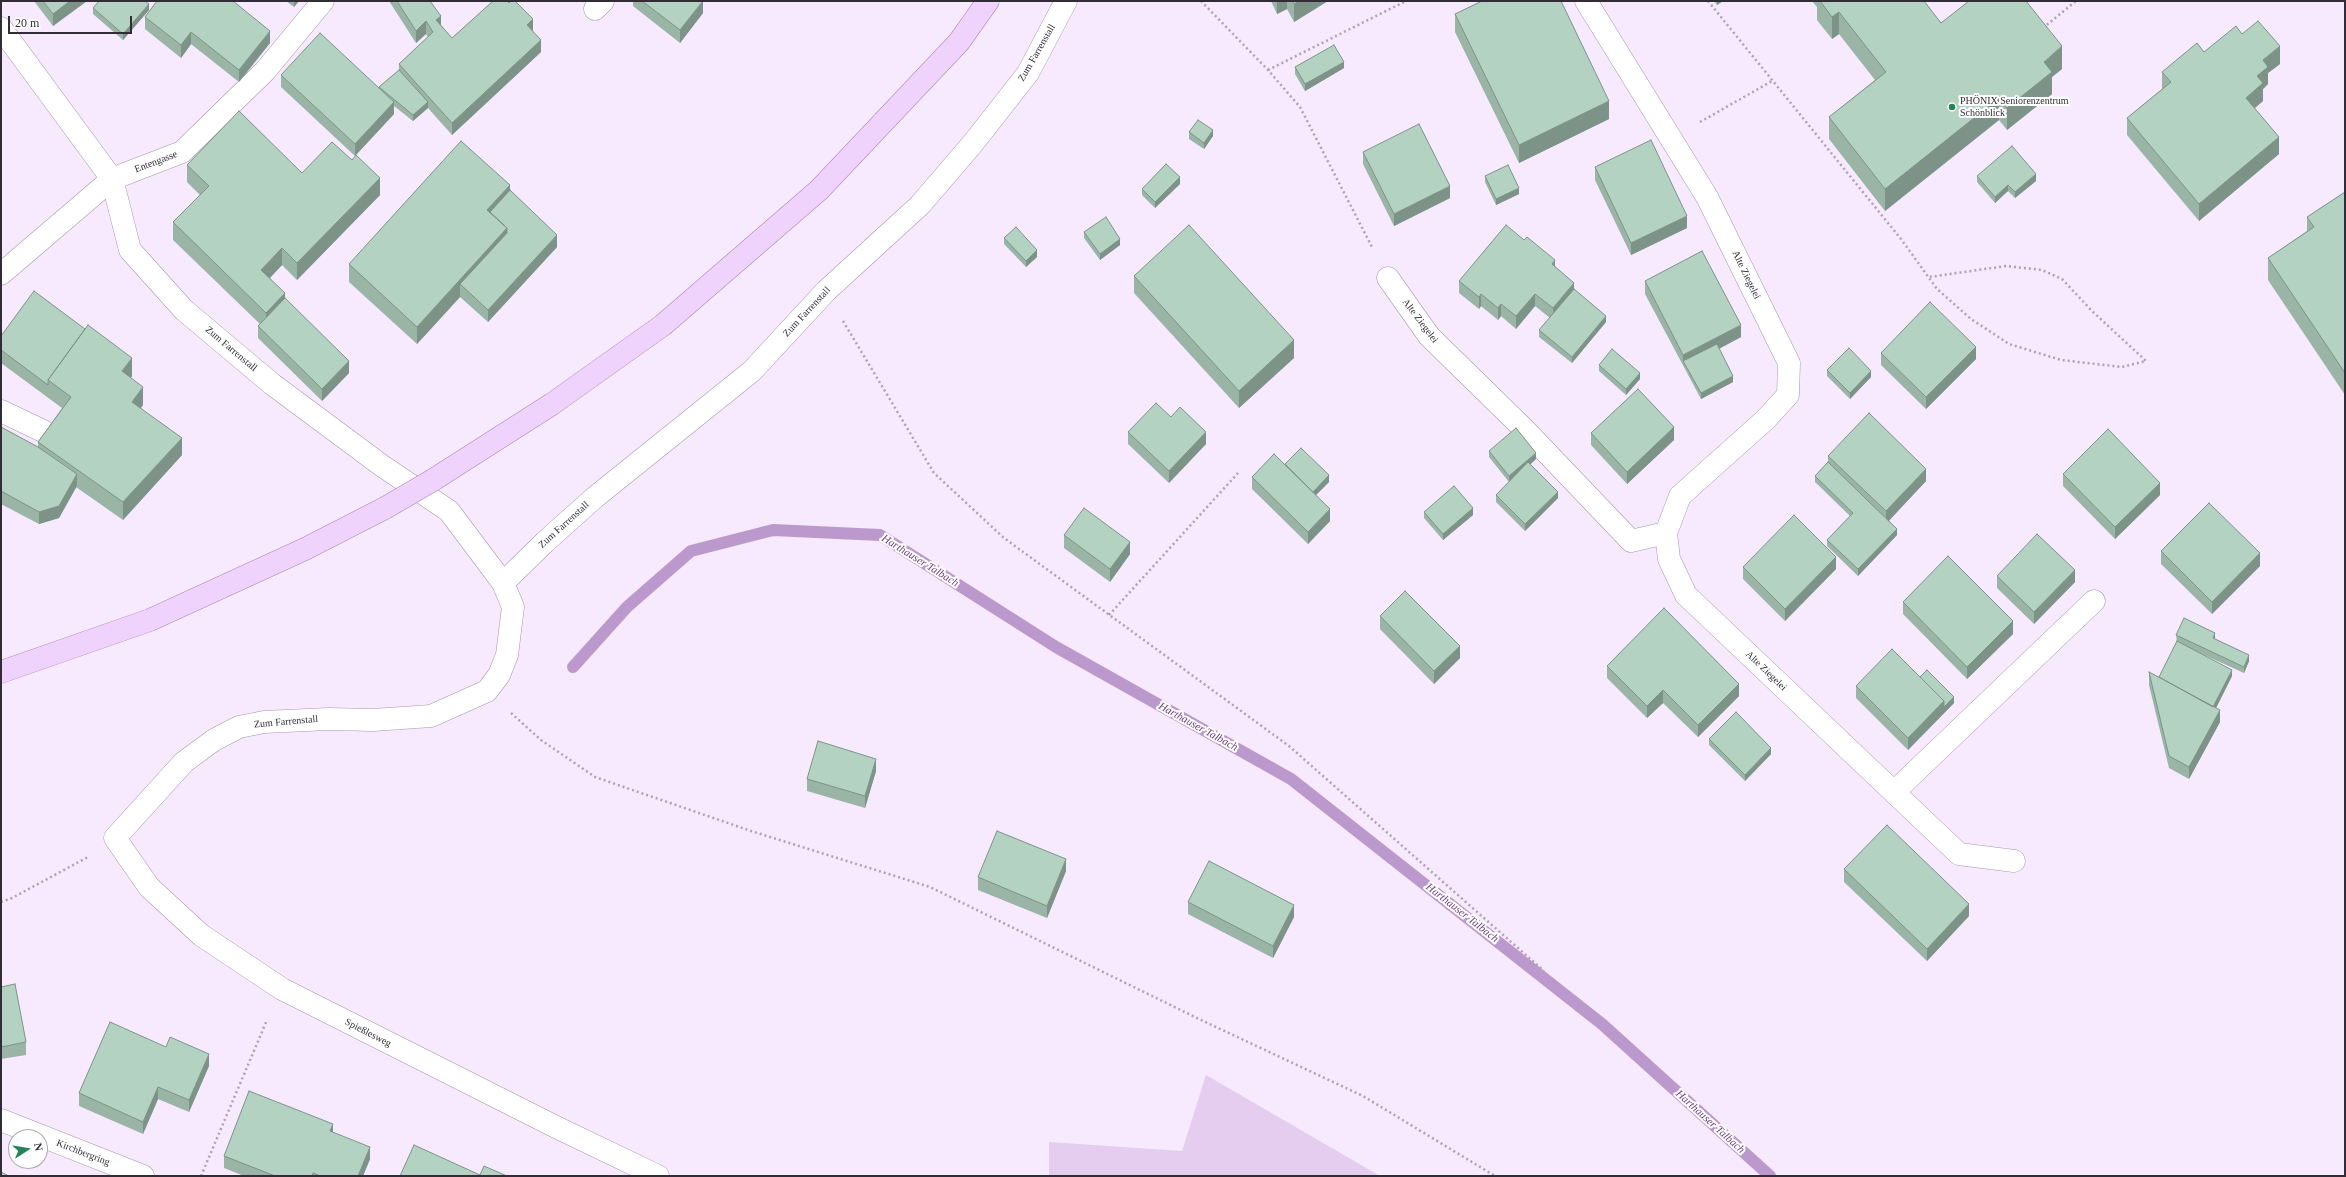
<!DOCTYPE html>
<meta charset="utf-8">
<style>
body{margin:0}
#map{position:relative;width:2346px;height:1177px;overflow:hidden;background:#f7e9fe;font-family:"Times New Roman",serif}
canvas{display:block}
.frame{position:absolute;inset:0;border:2px solid #322c36;pointer-events:none}
.north{position:absolute;left:8px;top:1129px;width:40px;height:40px;box-sizing:border-box;background:#fff;border:1px solid #adabaf;border-radius:50%;rotate:78deg;font-size:11px;font-weight:700;line-height:16px;text-align:center;color:#322c36}
.north::after{content:'';display:block;margin:auto;width:14px;height:18px;background:#23845c;clip-path:polygon(50% 0,100% 100%,50% 72%,0 100%)}
.scale{position:absolute;left:8px;top:16px;width:124px;height:18px;box-sizing:border-box;border:2px solid #322c36;border-top:0;padding-left:5px;font-size:12px;line-height:14px;white-space:nowrap;color:#322c36;-webkit-text-stroke:3px #fff;paint-order:stroke}
</style>
<div id="map">
<canvas width="2346" height="1177"></canvas>
<div class="frame"></div>
<div class="north">N</div>
<div class="scale">20 m</div>
</div>
<script>
const c = document.querySelector('canvas').getContext('2d');
c.lineJoin = 'round';
function fill(path, color) { c.fillStyle = color; c.fill(path, 'evenodd'); }
const shape = rows => new Path2D(rows.map(r => 'M' + r).join(''));
function stroke(path, color, width, dash) { c.strokeStyle = color; c.lineWidth = width; c.lineCap = dash ? 'butt' : 'round'; c.setLineDash(dash || []); c.stroke(path); }
function drawText(font, color, halo, rows, align = 'center') {
  c.font = font + ' "Times New Roman",serif'; c.lineWidth = 4; c.setLineDash([]); c.textBaseline = 'middle'; c.strokeStyle = halo; c.fillStyle = color; for (const [text, x, y, turn = 0] of rows) {
    c.save(); c.translate(x, y); c.rotate((+turn || 0) * Math.PI / 180); c.textAlign = isNaN(turn) ? turn : align; if (halo) c.strokeText(text, 0, 0); c.fillText(text, 0, 0); c.restore();
  }
}
fill(shape([
 [1206,1075,1380,1176,1049,1176,1049,1142,1182,1151]
]), '#e4cdef');
stroke(shape([
 [573,667,627,607,691,551,773,530,880,535,1056,647,1291,779,1602,1024,1770,1176]
]), '#bc99cd', 12);
const minor = shape([
 [1586,1,1707,197,1789,363,1788,395,1765,420,1680,496,1666,533,1669,559,1686,595,1959,854,2014,861],
 [595,9,603,1],
 [1,28,112,179,130,250,184,310,272,384,381,465,449,511,503,583,513,607,507,655,499,675,487,691,431,716,373,720,329,719,264,722,239,727,214,740,184,762,115,838,149,887,201,935,282,989,558,1128,658,1176],
 [1,274,112,179,182,152,265,71,323,1],
 [1388,278,1429,336,1525,430,1631,541,1666,533],
 [1,411,43,431],
 [503,583,545,542,594,498,752,371,826,291,920,205,974,142,1028,73,1066,1],
 [1894,792,2094,601],
 [1,1120,143,1176]
]);
const major = shape([
 [433,480,552,404,663,325,819,190,959,42,988,1],
 [1,672,150,620,305,549,385,508]
]);
stroke(minor, '#a796af', 23);
stroke(major, '#a686b6', 23);
stroke(shape([
 [1201,1,1268,70,1300,107,1373,249],
 [1708,1,1901,239,1937,289,1971,319,2009,344,2061,360,2122,367,2146,361,2092,311,2062,279,2042,270,2006,266,1929,277],
 [2043,28,2076,1],
 [1268,70,1406,1],
 [1700,122,1772,81],
 [843,321,934,473,1004,538,1289,746,1544,971],
 [1109,615,1238,473],
 [511,713,541,740,595,777,751,831,930,887,1201,1020,1363,1096,1495,1176],
 [1,902,12,898,88,857],
 [201,1176,267,1020]
]), '#ada2b3', 2.5, [2, 3]);
stroke(minor, '#fff', 22);
stroke(major, '#efd3fd', 22);
const majorBridge = shape([
 [385,508,433,480]
]);
stroke(majorBridge, '#a686b6', 23, []);
stroke(majorBridge, '#efd3fd', 22);
fill(shape([
 [34,1,87,1,53,26],
 [286,1,299,1,294,7],
 [389,1,430,1,441,25,452,38,493,1,517,1,516,2,533,31,541,52,452,135,428,108,413,121,394,106,394,114,355,156,281,87,281,75,379,88,379,87,399,70,399,64,428,37,426,34,416,43],
 [633,1,703,1,703,13,680,43,633,6],
 [1271,1,1328,1,1294,22,1287,9,1277,14],
 [1714,1,1723,1,1717,5],
 [1812,1,1924,1,1941,23,2062,69,2052,77,2052,94,2007,130,1999,120,1885,211,1829,139,1829,117,1875,80,1839,34,1832,39,1817,20,1817,7],
 [93,8,149,10,123,40,93,14],
 [1455,14,1609,119,1519,163,1455,32],
 [145,17,270,43,239,82,191,44,181,58,145,29],
 [2242,34,2280,64,2268,73,2268,84,2263,89,2263,101,2255,108,2279,154,2199,221,2127,135,2127,118,2162,89,2162,72],
 [1295,67,1344,68,1305,91,1295,74],
 [1189,132,1213,136,1204,149,1189,139],
 [1363,152,1450,198,1394,226,1363,164],
 [187,165,302,173,380,195,297,280,282,265,270,278,285,298,349,373,322,401,258,338,258,326,260,324,173,240,173,222,200,195,187,182],
 [1595,167,1687,228,1631,255,1595,180],
 [1485,176,1519,194,1496,205,1485,182],
 [1977,176,2036,181,2015,198,2008,191,1995,203,1977,182],
 [1180,184,1155,208,1142,195,1142,189],
 [510,190,557,247,488,322,460,297,417,344,349,282,349,264],
 [2345,192,2345,395,2268,280,2268,258,2307,231,2307,217],
 [1084,232,1120,245,1100,260,1084,238],
 [1004,238,1037,257,1026,267,1004,244],
 [1555,266,1574,289,1606,322,1572,363,1539,337,1539,330,1550,318,1535,306,1516,329,1501,316,1498,320,1481,306,1479,309,1459,293,1459,281],
 [1134,276,1294,358,1239,408,1134,293],
 [1645,281,1741,337,1719,349,1733,382,1701,399,1645,294],
 [1,336,132,376,130,378,143,405,141,408,182,455,123,520,76,487,59,518,39,524,1,504,1,427,38,447,38,442,62,408,1,363],
 [1881,353,1976,359,1926,409,1881,365],
 [1599,365,1640,379,1626,395,1599,371],
 [1827,370,1871,377,1850,399,1827,376],
 [1171,417,1206,444,1169,483,1128,444,1128,432],
 [1591,433,1674,440,1627,484,1591,445],
 [1489,451,1536,459,1530,465,1558,498,1525,531,1496,502,1496,495,1509,482,1489,457],
 [1828,456,1926,481,1889,520,1897,535,1858,576,1827,546,1827,540,1850,516,1815,482,1815,476,1828,462],
 [1285,465,1329,482,1316,495,1330,521,1308,544,1252,489,1252,477],
 [2063,474,2160,495,2115,539,2063,486],
 [1424,512,1473,515,1443,540,1424,518],
 [1064,535,1130,554,1110,582,1064,548],
 [2161,551,2260,566,2212,614,2161,564],
 [1743,567,1836,569,1785,621,1743,579],
 [1997,576,2075,582,2034,624,1997,588],
 [1903,602,2013,634,1967,679,1903,614],
 [1380,616,1460,658,1434,684,1380,629],
 [2176,635,2215,639,2249,661,2244,673,2191,649,2232,676,2216,708,2220,722,2189,779,2169,768,2149,685,2149,672,2159,677,2177,642],
 [1607,666,1739,696,1698,737,1663,703,1647,718,1607,678],
 [1920,677,1954,703,1908,750,1856,698,1856,686],
 [1709,739,1771,754,1745,781,1709,745],
 [876,771,865,808,807,791,807,779],
 [1844,869,1969,916,1927,961,1844,882],
 [1066,871,1047,918,978,890,978,877],
 [1188,902,1294,917,1273,958,1188,914],
 [1,987,26,1042,26,1055,1,1059],
 [209,1066,189,1112,158,1099,143,1134,79,1106,79,1093],
 [333,1133,370,1159,363,1176,244,1176,224,1168,224,1156]
]), '#9ab5a6');
fill(shape([
 [70,1,87,1,53,26,53,14],
 [294,1,299,1,294,7],
 [703,1,703,13,680,43,680,30],
 [1277,1,1287,1,1287,9,1277,14],
 [1299,1,1328,1,1294,22,1294,4],
 [1717,1,1723,1,1717,5],
 [149,4,149,10,123,40,123,34],
 [1839,12,1839,34,1832,39,1832,17],
 [441,16,441,28,436,20],
 [533,19,533,32,527,25],
 [426,21,426,34,416,43,416,31],
 [270,31,270,43,239,82,239,70],
 [191,32,191,44,181,58,181,45],
 [541,40,541,52,452,135,452,123],
 [2062,46,2062,69,2052,77,2052,94,2007,130,2007,108,2044,62],
 [2280,46,2280,64,2268,73,2268,84,2263,89,2263,101,2246,115,2246,98,2257,76,2263,60],
 [1344,62,1344,68,1305,91,1305,84],
 [1999,98,1999,120,1885,211,1885,189],
 [1609,101,1609,119,1519,163,1519,145],
 [394,102,394,114,355,156,355,144],
 [428,102,428,108,413,121,413,115],
 [1213,130,1213,136,1204,149,1204,143],
 [2279,137,2279,154,2199,221,2199,204],
 [2036,174,2036,181,2015,198,2015,192],
 [1180,177,1180,184,1155,208,1155,202],
 [380,178,380,195,297,280,297,263],
 [510,185,510,203,493,220,487,210],
 [2008,185,2008,191,1995,203,1995,197],
 [1450,186,1450,198,1394,226,1394,214],
 [1519,188,1519,194,1496,205,1496,199],
 [1687,216,1687,228,1631,255,1631,243],
 [507,228,507,245,460,284,460,297,417,344,417,327],
 [557,235,557,247,488,322,488,310],
 [1120,239,1120,245,1100,260,1100,254],
 [282,248,282,265,261,287,261,270],
 [1037,250,1037,257,1026,267,1026,261],
 [1555,260,1555,273,1552,264],
 [1574,283,1574,295,1553,321,1553,308],
 [285,293,285,311,266,330,266,313],
 [1481,294,1481,306,1479,309,1479,297],
 [1535,294,1535,306,1516,329,1516,316],
 [1501,304,1501,316,1498,320,1498,308],
 [1606,316,1606,322,1572,363,1572,357],
 [1741,325,1741,337,1686,366,1683,361,1683,367,1683,355],
 [1294,340,1294,358,1239,408,1239,391],
 [1976,347,1976,359,1926,409,1926,397],
 [132,358,132,376,122,389,122,371],
 [349,361,349,373,322,401,322,389],
 [1871,371,1871,377,1850,399,1850,393],
 [1640,373,1640,379,1626,395,1626,389],
 [1733,376,1733,382,1701,399,1701,393],
 [143,387,143,405,132,419,132,402],
 [1674,427,1674,440,1627,484,1627,472],
 [1206,432,1206,444,1169,483,1169,471],
 [182,438,182,455,123,520,123,502],
 [1536,453,1536,459,1509,482,1509,476],
 [1926,469,1926,481,1886,524,1886,511],
 [77,474,77,486,59,518,39,524,39,512],
 [1329,475,1329,482,1313,498,1313,492],
 [2160,483,2160,495,2115,539,2115,527],
 [1558,492,1558,498,1525,531,1525,524],
 [1473,508,1473,515,1443,540,1443,534],
 [1330,509,1330,521,1308,544,1308,532],
 [1897,529,1897,535,1858,576,1858,569],
 [1130,542,1130,554,1110,582,1110,569],
 [2260,553,2260,566,2212,614,2212,602],
 [1836,557,1836,569,1785,621,1785,609],
 [2075,570,2075,582,2034,624,2034,612],
 [2013,621,2013,634,1967,679,1967,667],
 [2215,633,2215,639,2213,638],
 [1460,646,1460,658,1434,684,1434,671],
 [2249,655,2249,661,2244,673,2244,667],
 [2232,670,2232,676,2211,718,2211,711],
 [1739,684,1739,696,1698,737,1698,725],
 [1663,690,1663,703,1647,718,1647,706],
 [1954,697,1954,703,1908,750,1908,738,1944,701],
 [2220,710,2220,722,2189,779,2189,767],
 [1771,748,1771,754,1745,781,1745,775],
 [876,759,876,771,865,808,865,796],
 [1066,859,1066,871,1047,918,1047,906],
 [1969,904,1969,916,1927,961,1927,949],
 [1294,905,1294,917,1273,958,1273,946],
 [209,1054,209,1066,189,1112,189,1100],
 [158,1087,158,1099,143,1134,143,1122],
 [333,1124,333,1137,330,1131],
 [370,1147,370,1159,363,1176,358,1176]
]), '#7d9387');
const building = shape([
 [43,1,70,1,53,14,43,1],
 [99,1,145,1,149,4,123,34,93,8,99,1],
 [157,1,233,1,270,31,239,70,191,32,181,45,145,17,157,1],
 [397,1,430,1,441,16,436,20,452,38,493,1,507,1,509,3,511,1,515,1,533,19,527,25,541,40,452,123,399,64,433,32,426,21,416,31,397,1],
 [642,1,703,1,680,30,642,1],
 [1292,1,1299,1,1294,4,1292,1],
 [1482,1,1561,1,1609,101,1519,145,1455,14,1482,1],
 [1820,1,1924,1,1941,23,1969,1,2026,1,2062,46,2044,62,2052,72,2007,108,1999,98,1885,189,1829,117,1886,72,1839,12,1832,17,1820,1],
 [2258,21,2280,46,2263,60,2268,67,2257,76,2263,83,2246,98,2279,137,2199,204,2127,118,2171,82,2162,72,2197,43,2204,52,2236,26,2242,34,2258,21],
 [320,33,394,102,355,144,281,75,320,33],
 [1334,45,1344,62,1305,84,1295,67,1334,45],
 [399,70,428,102,413,115,379,87,399,70],
 [239,111,302,173,332,142,352,160,356,155,380,178,297,263,282,248,261,270,285,293,266,313,173,222,209,186,187,165,239,111],
 [1198,120,1213,130,1204,143,1189,132,1198,120],
 [1419,124,1450,186,1394,214,1363,152,1419,124],
 [1651,140,1687,216,1631,243,1595,167,1651,140],
 [461,141,510,185,487,210,507,228,417,327,349,264,461,141],
 [2012,146,2036,174,2015,192,2008,185,1995,197,1977,176,2012,146],
 [1166,164,1180,177,1155,202,1142,189,1166,164],
 [1508,165,1519,188,1496,199,1485,176,1508,165],
 [510,190,557,235,488,310,460,284,507,233,507,228,490,212,510,190],
 [2345,192,2345,373,2268,258,2314,227,2307,217,2345,192],
 [1106,217,1120,239,1100,254,1084,232,1106,217],
 [1189,225,1294,340,1239,391,1134,276,1189,225],
 [1506,225,1524,240,1527,237,1555,260,1552,264,1574,283,1553,308,1535,294,1516,316,1501,304,1498,308,1481,294,1479,297,1459,281,1506,225],
 [1016,227,1037,250,1026,261,1004,238,1016,227],
 [1702,251,1741,325,1683,355,1645,281,1702,251],
 [1574,289,1606,316,1572,357,1539,330,1574,289],
 [34,291,85,329,48,380,48,385,1,350,1,336,34,291],
 [285,298,349,361,322,389,258,326,285,298],
 [1930,302,1976,347,1926,397,1881,353,1930,302],
 [88,325,132,358,122,371,143,387,132,402,182,438,123,502,38,442,71,397,48,380,88,325],
 [1717,344,1733,376,1701,393,1683,361,1717,344],
 [1849,348,1871,371,1850,393,1827,370,1849,348],
 [1612,349,1640,373,1626,389,1599,365,1612,349],
 [1638,389,1674,427,1627,472,1591,433,1638,389],
 [1156,403,1171,417,1180,407,1206,432,1169,471,1128,432,1156,403],
 [1869,413,1926,469,1886,511,1828,456,1869,413],
 [1,427,38,447,77,474,59,506,39,512,1,491,1,427],
 [1516,428,1536,453,1509,476,1489,451,1516,428],
 [2108,429,2160,483,2115,527,2063,474,2108,429],
 [1301,448,1329,475,1313,492,1285,464,1301,448],
 [1274,454,1330,509,1308,532,1252,477,1274,454],
 [1528,462,1558,492,1525,524,1496,495,1528,462],
 [1828,462,1897,529,1858,569,1827,540,1853,513,1815,476,1828,462],
 [1454,486,1473,508,1443,534,1424,512,1454,486],
 [2209,503,2260,553,2212,602,2161,551,2209,503],
 [1084,508,1130,542,1110,569,1064,535,1084,508],
 [1794,515,1836,557,1785,609,1743,567,1794,515],
 [2037,534,2075,570,2034,612,1997,576,2037,534],
 [1948,556,2013,621,1967,667,1903,602,1948,556],
 [1405,591,1460,646,1434,671,1380,616,1405,591],
 [1664,608,1739,684,1698,725,1663,690,1647,706,1607,666,1664,608],
 [2184,618,2215,633,2213,638,2249,655,2244,667,2176,635,2184,618],
 [2177,641,2232,670,2213,707,2159,677,2177,641],
 [1892,649,1944,701,1908,738,1856,686,1892,649],
 [1927,670,1954,697,1944,707,1944,701,1920,677,1927,670],
 [2149,672,2220,710,2189,767,2169,756,2149,672],
 [1736,712,1771,748,1745,775,1709,739,1736,712],
 [818,741,876,759,865,796,807,779,818,741],
 [1887,825,1969,904,1927,949,1844,869,1887,825],
 [997,831,1066,859,1047,906,978,877,997,831],
 [1209,861,1294,905,1273,946,1188,902,1209,861],
 [15,984,26,1042,1,1047,1,987,15,984],
 [110,1022,166,1047,170,1037,209,1054,189,1100,158,1087,143,1122,79,1093,110,1022],
 [249,1091,333,1124,330,1131,370,1147,358,1176,320,1176,313,1173,312,1176,275,1176,224,1156,249,1091],
 [414,1145,480,1175,484,1166,507,1176,400,1176,414,1145],
 [1,1172,9,1176,1,1176,1,1172]
]);
fill(building, '#b3d2c1');
stroke(building, '#7d9387', 1);
for (const [x, y, r, color] of [
 [1952,107,4,"#23845c"]
]) { const dot = new Path2D(); dot.arc(x, y, r, 0, 2 * Math.PI); c.fillStyle = color; c.fill(dot); stroke(dot, '#fff', 1.5); }
drawText('10px', '#322c36', '#fff', [
 ["Zum Farrenstall",1037,53,-60],
 ["Entengasse",156,162,-21],
 ["Alte Ziegelei",1746,275,64],
 ["Zum Farrenstall",807,312,-47],
 ["Alte Ziegelei",1420,321,53],
 ["Zum Farrenstall",231,349,40],
 ["Zum Farrenstall",564,525,-42],
 ["Alte Ziegelei",1766,671,44],
 ["Zum Farrenstall",286,722,-5],
 ["Spießlesweg",368,1033,27],
 ["Kirchbergring",83,1153,21]
]);
drawText('10px', '#322c36', '#fff', [
 ["PHÖNIX Seniorenzentrum",1960,101],
 ["Schönblick",1960,113]
], 'left');
drawText('italic 11px', '#6a3d7e', '#fff', [
 ["Harthauser Talbach",920,561,32],
 ["Harthauser Talbach",1198,727,29],
 ["Harthauser Talbach",1462,913,38],
 ["Harthauser Talbach",1710,1122,42]
]);
</script>
